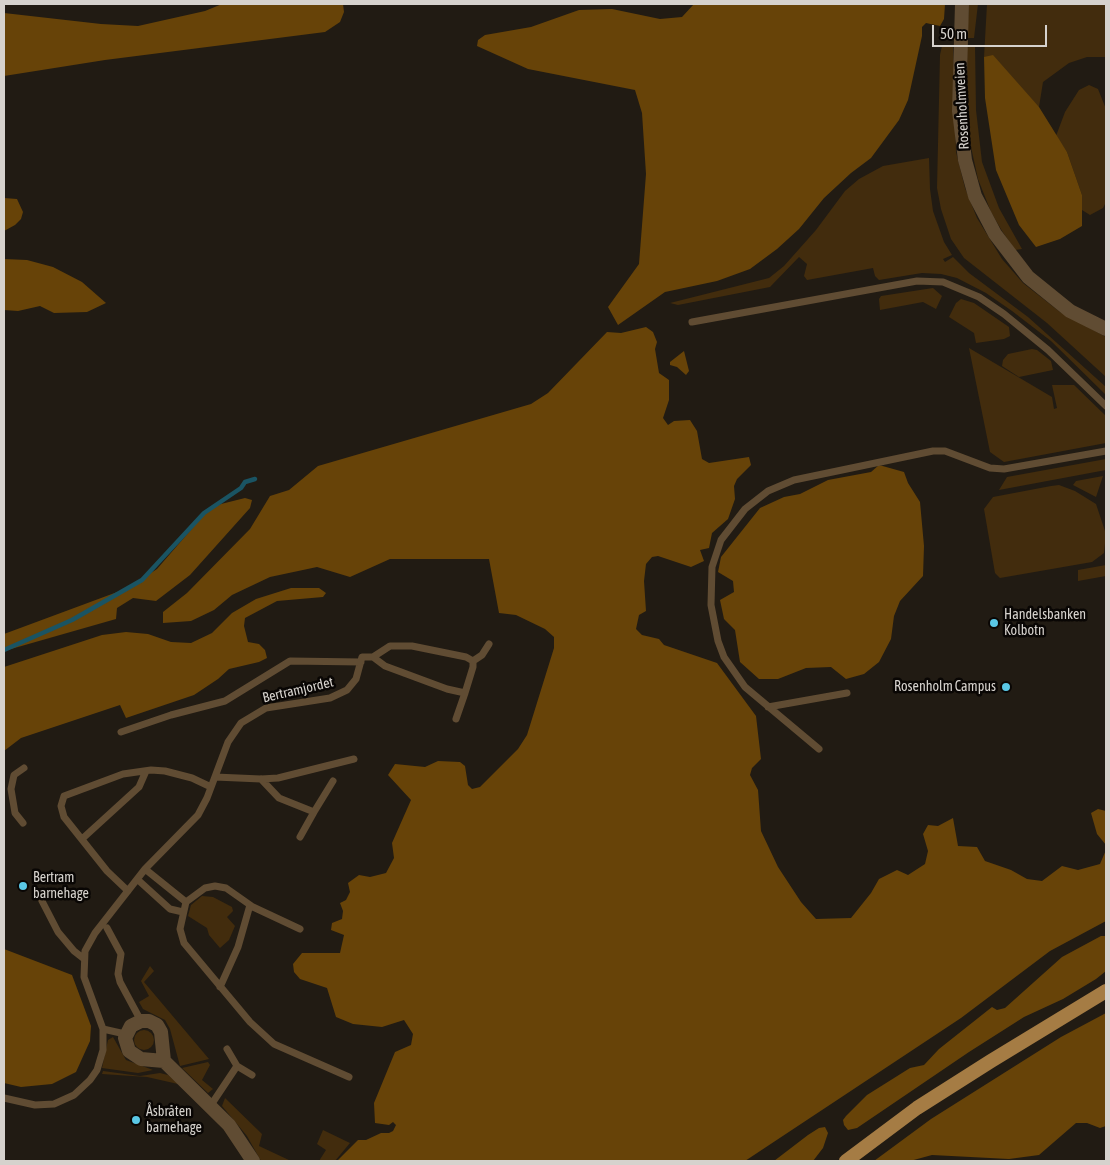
<!DOCTYPE html>
<meta charset="utf-8">
<style>
body{margin:0}
#map{position:relative;width:1110px;height:1165px;overflow:hidden;background:#211b13;font-family:"Asap Condensed",sans-serif}
canvas{display:block}
.frame{position:absolute;inset:0;border:5px solid #d6d2cd;pointer-events:none}
.scale{position:absolute;left:932px;top:25px;width:115px;height:22px;box-sizing:border-box;border:2px solid #d6d2cd;border-top:0;padding-left:6px;font-size:15px;line-height:18px;white-space:nowrap;color:#d6d2cd;-webkit-text-stroke:4px #090604;paint-order:stroke}
</style>
<div id="map">
<canvas width="1110" height="1165"></canvas>
<div class="frame"></div>
<div class="scale">50 m</div>
</div>
<script>
const c = document.querySelector('canvas').getContext('2d');
c.lineJoin = 'round';
function fill(path, color) { c.fillStyle = color; c.fill(path, 'evenodd'); }
const shape = rows => new Path2D(rows.map(r => 'M' + r).join(''));
function stroke(path, color, width, dash) { c.strokeStyle = color; c.lineWidth = width; c.lineCap = dash ? 'butt' : 'round'; c.setLineDash(dash || []); c.stroke(path); }
function drawText(font, color, halo, rows, align = 'center') {
  c.font = font + ' "Asap Condensed",sans-serif'; c.lineWidth = 5; c.setLineDash([]); c.textBaseline = 'middle'; c.strokeStyle = halo; c.fillStyle = color; for (const [text, x, y, turn = 0] of rows) {
    c.save(); c.translate(x, y); c.rotate((+turn || 0) * Math.PI / 180); c.textAlign = isNaN(turn) ? turn : align; if (halo) c.strokeText(text, 0, 0); c.fillText(text, 0, 0); c.restore();
  }
}
fill(shape([
 [969,4,978,4,974,38,967,38],
 [987,4,1106,4,1106,57,1087,57,1069,63,1043,82,1039,107,984,57],
 [945,45,953,47,956,152,965,188,977,218,1002,259,1023,283,1060,312,1106,337,1106,377,1047,323,964,258,951,239,941,209,937,188,940,55,942,46],
 [970,46,975,46,976,110,982,162,999,208,1022,249,1015,250,1002,231,991,212,978,179,971,147,968,111,967,48],
 [1089,85,1098,89,1106,109,1106,202,1103,208,1090,215,1082,210,1082,195,1067,152,1056,136,1065,112,1079,90],
 [929,158,930,189,933,211,944,242,952,255,943,259,945,262,953,257,969,273,1028,317,1106,387,1106,395,1051,341,1012,311,986,293,957,278,941,274,922,273,879,280,875,276,873,268,807,280,804,276,807,264,799,257,770,287,678,305,670,303,769,278,784,266,816,230,845,191,859,179,883,166],
 [933,288,942,296,936,309,923,302,880,310,879,299,881,296],
 [961,299,974,303,1009,327,1010,336,1004,339,976,343,974,333,949,317,956,303],
 [969,348,1052,397,1054,409,1057,408,1052,385,1074,385,1106,416,1106,443,1004,462,990,452],
 [1032,349,1037,350,1051,361,1053,370,1019,377,1002,366,1003,360,1008,354],
 [1106,459,1106,470,999,490,1007,477],
 [1103,476,1096,497,1073,485,1076,481],
 [1051,486,1059,485,1075,491,1096,504,1106,534,1104,553,1092,562,1000,578,995,573,984,509,993,497],
 [1106,565,1106,576,1078,581,1078,570],
 [202,896,213,897,232,907,233,911,227,917,235,926,229,940,220,948,209,935,207,928,188,916,191,905],
 [150,966,154,971,144,982,209,1059,180,1066,170,1029,165,1020,143,1009,139,1002,149,996,141,981],
 '134 1040a10 10 0 1 1 20 0a10 10 0 1 1-20 0Z',
 [113,1037,126,1060,153,1070,138,1073,102,1068,108,1040],
 [208,1062,210,1065,202,1080,213,1089,208,1093,182,1068],
 [103,1071,140,1076,160,1073,168,1075,178,1084,147,1077,102,1074],
 [225,1098,262,1134,259,1146,291,1161,261,1161,247,1136,222,1106],
 [323,1130,350,1143,335,1161,319,1161,326,1150,317,1144]
]), '#422c0d');
fill(shape([
 [222,4,343,4,344,12,340,22,325,32,105,60,4,76,4,13,101,24,138,26,205,11],
 [694,4,945,4,944,19,940,26,926,23,922,27,922,36,908,100,899,120,871,158,851,173,824,198,799,229,777,249,750,269,717,281,665,292,618,325,608,307,639,264,646,174,642,113,635,90,528,69,477,46,478,40,485,35,531,27,579,10,612,9,660,19,682,17],
 [993,55,1039,107,1067,152,1082,195,1082,226,1060,239,1036,247,1019,225,996,170,985,98,984,57],
 [4,198,17,199,23,212,21,219,15,225,4,231],
 [4,259,27,260,53,267,82,282,106,303,87,312,54,313,40,306,18,311,4,310],
 [646,327,653,332,657,342,655,349,659,373,669,380,669,400,663,418,668,425,674,421,690,420,697,431,702,459,709,463,749,457,751,465,737,479,734,486,735,499,728,519,712,533,709,548,700,550,704,561,691,567,658,556,652,557,646,564,644,581,646,611,639,615,636,629,642,635,659,639,664,645,717,663,756,716,761,759,752,768,750,775,758,790,761,831,778,867,801,902,816,919,851,918,871,893,879,879,897,870,908,875,925,864,928,851,923,834,928,825,938,826,953,818,958,846,977,847,985,861,1011,870,1027,879,1042,881,1062,866,1078,870,1100,864,1106,850,1106,921,1050,951,961,1018,745,1161,337,1161,358,1140,366,1140,381,1133,389,1133,393,1131,396,1125,393,1122,389,1125,375,1123,374,1103,395,1052,411,1045,413,1034,404,1020,382,1027,353,1024,336,1017,327,988,300,979,294,972,293,964,302,953,340,953,344,935,331,930,332,923,342,919,343,911,340,903,346,900,350,892,348,883,359,875,370,877,386,873,394,858,392,843,411,800,388,775,395,764,425,767,438,761,460,762,465,766,468,785,472,789,480,787,518,749,527,735,554,648,554,637,545,629,516,615,499,613,489,559,390,559,350,577,317,567,270,577,232,595,214,610,191,621,163,623,163,612,187,593,250,529,270,496,289,490,318,466,531,404,548,393,607,332,621,333],
 [684,351,689,371,686,375,677,367,670,365,670,362],
 [879,465,904,472,908,483,920,502,924,546,923,576,900,601,894,616,891,639,879,662,864,674,846,679,831,667,806,668,778,679,759,679,740,662,735,630,724,619,720,600,734,592,733,581,718,572,721,557,760,508,784,497,800,494,828,480,871,472],
 [245,498,252,500,250,508,190,575,156,601,133,598,117,608,116,619,4,651,4,634,128,588,157,569,208,510,221,504],
 [291,588,319,588,326,593,323,597,277,601,245,618,244,626,248,642,259,644,265,650,267,658,259,662,229,669,218,679,194,695,126,718,120,705,21,738,4,751,4,667,102,635,126,632,148,634,171,642,191,643,212,633,232,613,256,599],
 [1098,809,1106,811,1106,845,1097,834,1091,813],
 [1101,936,1106,936,1106,971,1096,979,1063,999,1024,1017,969,1052,857,1128,848,1130,844,1125,843,1120,846,1116,867,1095,910,1068,924,1065,939,1049,992,1007,997,1010,1005,1008,1062,957],
 [4,949,72,975,91,1026,90,1041,76,1072,52,1084,21,1087,4,1083],
 [1106,1013,1106,1126,1100,1128,1087,1123,1076,1123,1039,1155,1009,1159,932,1155,910,1161,874,1161,931,1119,1061,1037],
 [825,1127,828,1133,823,1148,813,1161,774,1161,808,1135,819,1128]
]), '#674308');
stroke(shape([
 [4,650,72,620,142,580,204,513,241,488,245,482,255,479]
]), '#1a5463', 4.5);
stroke(shape([
 [692,322,917,281,943,282,979,297,1004,314,1048,350,1106,406],
 [473,661,482,655,489,644],
 [768,707,847,693],
 [456,719,465,693],
 [121,732,171,715,225,701,290,661,361,662],
 [819,749,745,687,724,657,718,641,711,605,712,567,721,540,745,509,768,491,794,480,933,451,945,451,990,468,1004,469,1106,451],
 [215,777,261,779,278,778,354,759],
 [261,779,279,798,314,812,333,781],
 [23,823,15,813,11,789,14,775,24,768],
 [300,837,314,812],
 [82,839,139,787,146,771],
 [145,869,186,902,205,888,215,886,226,888,253,907,300,929],
 [137,879,170,909,183,912],
 [128,891,107,871,64,817,61,806,64,796,123,774,151,770,165,771,192,778,211,787],
 [42,901,58,932,74,951,83,958],
 [186,902,180,929,184,943,250,1022,274,1044,349,1077],
 [107,928,121,954,118,974,120,982,141,1021],
 [220,987,238,947,250,905],
 [103,1029,125,1034],
 [227,1049,237,1066,252,1075],
 [4,1098,35,1105,54,1104,74,1095,90,1080,97,1070,103,1050,103,1029,84,977,85,951,95,933,145,869,198,815,207,798,228,742,241,723,266,708,330,698,347,690,356,679,362,657,373,657,385,666,447,689,465,693,473,667,473,661,466,657,412,646,390,646,373,657],
 [211,1105,237,1066]
]), '#604c33', 7);
stroke(shape([
 [164,1061,161,1032,157,1025,149,1021,141,1021,131,1026,125,1038,129,1051,141,1059,164,1061,229,1125,253,1161]
]), '#604c33', 14);
stroke(shape([
 [962,4,959,111,965,160,975,196,995,234,1028,277,1070,311,1106,329]
]), '#604c33', 14);
stroke(shape([
 [846,1161,917,1108,991,1061,1106,991]
]), '#a57c44', 14);
for (const [x, y, r, color] of [
 [994,623,5,"#5ac8e6"],
 [1006,687,5,"#5ac8e6"],
 [23,886,5,"#5ac8e6"],
 [136,1120,5,"#5ac8e6"]
]) { const dot = new Path2D(); dot.arc(x, y, r, 0, 2 * Math.PI); c.fillStyle = color; c.fill(dot); stroke(dot, '#090604', 2); }
drawText('14px', '#d6d2cd', '#090604', [
 ["Rosenholmveien",962,106,-93],
 ["Bertramjordet",298,690,-13]
]);
drawText('14px', '#d6d2cd', '#090604', [
 ["Handelsbanken",1004,615],
 ["Kolbotn",1004,631],
 ["Rosenholm Campus",996,687,"right"],
 ["Bertram",33,878],
 ["barnehage",33,894],
 ["Åsbråten",146,1112],
 ["barnehage",146,1128]
], 'left');
</script>
